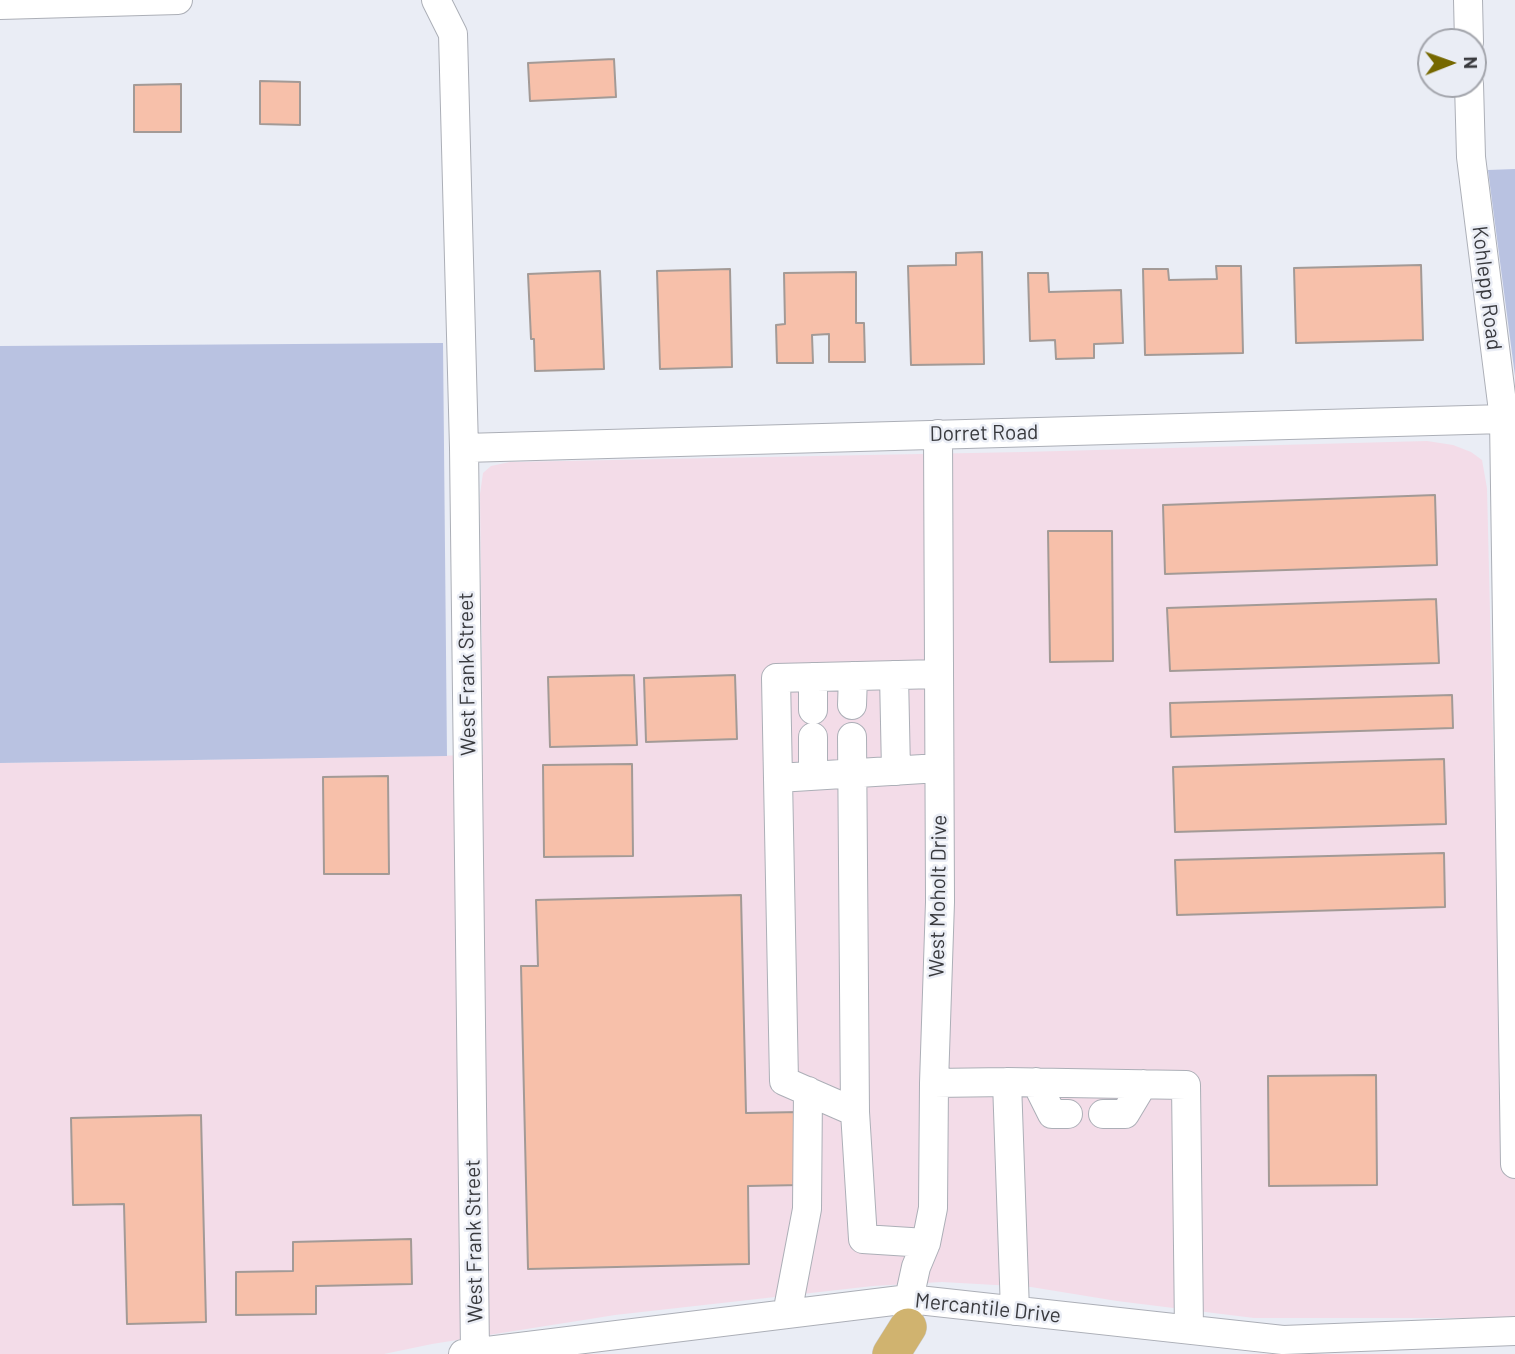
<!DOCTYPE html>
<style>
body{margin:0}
#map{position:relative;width:1515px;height:1354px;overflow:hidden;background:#eaedf5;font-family:Barlow,sans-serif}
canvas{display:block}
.north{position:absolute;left:1417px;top:28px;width:70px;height:70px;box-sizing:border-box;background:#eaedf5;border:2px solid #a3a5ac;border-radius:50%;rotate:89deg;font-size:19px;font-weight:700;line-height:28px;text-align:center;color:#393a3e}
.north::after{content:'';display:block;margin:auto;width:24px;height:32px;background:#766800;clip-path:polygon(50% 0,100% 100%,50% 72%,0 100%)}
</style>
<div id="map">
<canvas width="1515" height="1354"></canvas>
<div class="north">N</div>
</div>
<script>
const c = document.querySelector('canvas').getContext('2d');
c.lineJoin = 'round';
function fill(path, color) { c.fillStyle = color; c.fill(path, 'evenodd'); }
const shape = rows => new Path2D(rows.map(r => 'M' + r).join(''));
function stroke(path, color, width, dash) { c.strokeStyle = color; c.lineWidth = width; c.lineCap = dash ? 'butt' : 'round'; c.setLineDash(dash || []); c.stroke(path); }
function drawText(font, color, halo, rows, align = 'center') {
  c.font = font + ' Barlow,sans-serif'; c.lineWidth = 5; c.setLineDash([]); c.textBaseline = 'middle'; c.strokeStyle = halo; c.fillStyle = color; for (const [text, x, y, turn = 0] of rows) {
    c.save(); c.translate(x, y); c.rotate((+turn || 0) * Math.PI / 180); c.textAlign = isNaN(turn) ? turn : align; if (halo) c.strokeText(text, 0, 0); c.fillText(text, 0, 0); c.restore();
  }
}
fill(shape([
 [1427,441,1453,445,1471,452,1482,460,1487,488,1494,776,1515,776,1515,1318,1254,1318,1117,1301,1031,1287,942,1282,873,1286,615,1315,432,1344,384,1354,0,1354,0,763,483,755,480,494,483,473,491,466,510,462,1023,452]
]), '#f3dce8');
fill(shape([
 [1515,169,1515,376,1488,170],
 [443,343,447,756,0,763,0,346]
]), '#b9c2e1');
const building = shape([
 [614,59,616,97,530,101,528,63,614,59],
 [260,81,300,82,300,125,260,124,260,81],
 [181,84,181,132,134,132,134,85,181,84],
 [982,252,984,364,911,365,908,266,956,265,956,253,982,252],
 [1421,265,1423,340,1296,343,1294,268,1421,265],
 [1216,266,1241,266,1243,353,1145,355,1143,269,1168,269,1169,280,1217,279,1216,266],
 [730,269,732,367,660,369,657,271,730,269],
 [600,271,604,369,535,371,534,339,531,339,528,274,600,271],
 [856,272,856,323,864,323,865,362,829,362,829,334,812,335,813,363,777,363,776,325,785,324,784,273,856,272],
 [1028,273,1048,273,1049,292,1121,290,1123,343,1094,344,1094,358,1056,359,1055,340,1030,341,1028,273],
 [1435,495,1437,565,1165,574,1163,505,1435,495],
 [1048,531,1112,531,1113,661,1050,662,1048,531],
 [1436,599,1439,663,1170,671,1167,608,1436,599],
 [634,675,637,745,550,747,548,677,634,675],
 [735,675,737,739,646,742,644,678,735,675],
 [1452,695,1453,728,1171,737,1170,703,1452,695],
 [1444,759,1446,824,1175,832,1173,767,1444,759],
 [632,764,633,856,544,857,543,765,632,764],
 [388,776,389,874,324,874,323,777,388,776],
 [1444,853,1445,907,1177,915,1175,860,1444,853],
 [741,895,746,1113,800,1112,801,1185,748,1186,749,1264,528,1269,521,966,538,966,536,900,741,895],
 [1376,1075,1377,1185,1269,1186,1268,1076,1376,1075],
 [201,1115,206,1322,127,1324,124,1204,73,1205,71,1118,201,1115],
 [411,1239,412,1284,316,1286,316,1314,236,1315,236,1272,293,1271,293,1242,411,1239]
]);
fill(building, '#f7c0aa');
stroke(building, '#a39a96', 2);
const minor = shape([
 [436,0,453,34,464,448,475,1351],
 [1468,0,1469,42],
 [0,5,178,0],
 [1469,84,1471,157,1504,419,1515,1164],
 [464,448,1504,419],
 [894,675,896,771],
 [852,705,853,676],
 [813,710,813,677],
 [813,737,813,775],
 [852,737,855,1112,863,1239,926,1243],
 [778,778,939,768],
 [1007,1082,1015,1311],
 [1036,1082,1052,1114,1068,1114],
 [934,1083,1007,1082,1186,1085,1189,1329],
 [855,1112,784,1081,776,678,939,674],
 [1103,1114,1125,1114,1143,1084],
 [787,1314,807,1209,808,1091],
 [908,1316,909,1299,916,1267,926,1243,933,1208,934,1083,940,902,938,434],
 [463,1354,909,1299,1283,1340,1515,1331]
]);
const major = shape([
 [891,1354,908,1327]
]);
stroke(minor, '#acafb7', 30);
stroke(major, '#cccccd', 38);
stroke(minor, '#fff', 28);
stroke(major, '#d0b36f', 37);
drawText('21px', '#393a3e', '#eaedf5', [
 ["Kohlepp Road",1487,288,83],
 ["Dorret Road",984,433,-1],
 ["West Frank Street",467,674,-91],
 ["West Moholt Drive",938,896,-89],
 ["West Frank Street",474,1241,-91],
 ["Mercantile Drive",988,1308,6]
]);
</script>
